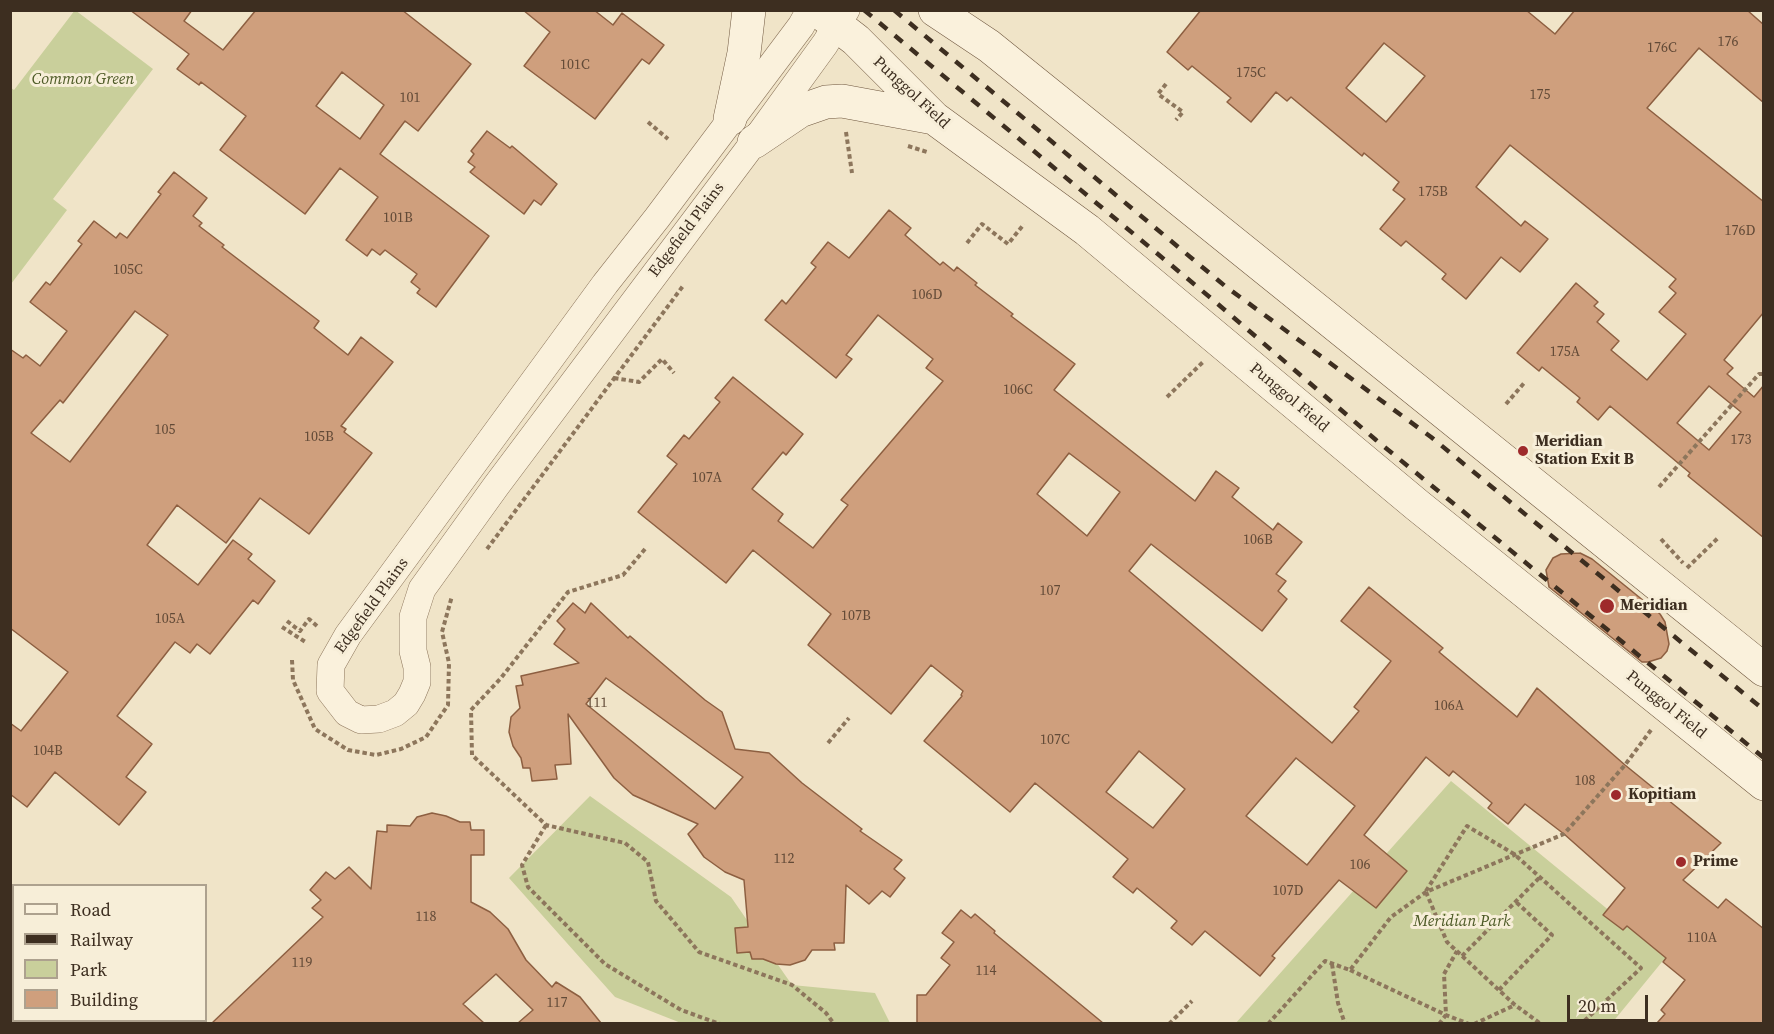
<!DOCTYPE html>
<style>
body{margin:0}
#map{position:relative;width:1774px;height:1034px;overflow:hidden;background:#f0e4c8;font-family:"Source Serif 4",serif}
canvas{display:block}
.frame{position:absolute;inset:0;border:12px solid #3d2e20;pointer-events:none}
.legend{position:absolute;left:12px;top:884px;width:195px;height:138px;box-sizing:border-box;background:#f7eed8;border:2px solid #ada18e;margin:0;padding:8px 10px;list-style:none;font-size:18px;color:#3d2e20}
.legend li{display:flex;align-items:center;gap:12px;height:30px}
.legend b{width:30px;border:2px solid #ada18e}
.scale{position:absolute;left:1567px;top:995px;width:81px;height:27px;box-sizing:border-box;border:3px solid #3d2e20;border-top:0;padding-left:8px;font-size:18px;line-height:21px;white-space:nowrap;color:#3d2e20;-webkit-text-stroke:4px #f7eed8;paint-order:stroke}
</style>
<div id="map">
<canvas width="1774" height="1034"></canvas>
<div class="frame"></div>
<ul class="legend">
<li><b style="height:8px;background:#faf1dc"></b>Road</li>
<li><b style="height:8px;background:#3d2e20"></b>Railway</li>
<li><b style="height:16px;background:#c9cf9b"></b>Park</li>
<li><b style="height:16px;background:#cf9f7d"></b>Building</li>
</ul>
<div class="scale">20 m</div>
</div>
<script>
const c = document.querySelector('canvas').getContext('2d');
c.lineJoin = 'round';
function fill(path, color) { c.fillStyle = color; c.fill(path, 'evenodd'); }
const shape = rows => new Path2D(rows.map(r => 'M' + r).join(''));
function stroke(path, color, width, dash) { c.strokeStyle = color; c.lineWidth = width; c.lineCap = dash ? 'butt' : 'round'; c.setLineDash(dash || []); c.stroke(path); }
function drawText(font, color, halo, rows, align = 'center') {
  c.font = font + ' "Source Serif 4",serif'; c.lineWidth = 6; c.setLineDash([]); c.textBaseline = 'middle'; c.strokeStyle = halo; c.fillStyle = color; for (const [text, x, y, turn = 0] of rows) {
    c.save(); c.translate(x, y); c.rotate((+turn || 0) * Math.PI / 180); c.textAlign = isNaN(turn) ? turn : align; if (halo) c.strokeText(text, 0, 0); c.fillText(text, 0, 0); c.restore();
  }
}
fill(shape([
 [75,10,153,69,53,199,67,210,11,284,11,88,14,90],
 [1451,781,1666,957,1612,1023,1235,1024],
 [590,796,731,897,792,985,875,993,890,1023,681,1023,615,997,509,878]
]), '#c9cf9b');
const building = shape([
 [130,10,192,10,184,21,223,50,256,10,402,10,471,64,418,131,405,121,380,154,489,236,436,307,417,293,420,289,411,282,417,274,385,250,380,255,372,249,367,256,346,240,378,197,340,168,305,214,220,150,246,116,201,82,199,85,177,69,189,54,130,10],
 [342,72,384,105,360,139,316,106,342,72],
 [523,10,594,10,613,25,622,13,664,45,649,64,642,59,595,119,524,66,550,32,523,10],
 [1201,10,1526,10,1555,34,1575,10,1747,10,1764,25,1764,103,1699,48,1647,108,1764,202,1764,312,1724,360,1733,368,1727,374,1754,397,1764,385,1764,538,1688,476,1690,473,1610,406,1598,420,1577,402,1580,398,1542,367,1539,371,1517,353,1576,283,1598,302,1594,306,1604,314,1597,322,1619,341,1611,350,1647,380,1686,334,1659,312,1676,293,1669,287,1676,279,1510,145,1476,187,1521,226,1525,221,1548,239,1520,272,1501,257,1466,299,1442,279,1446,274,1406,241,1401,246,1380,229,1405,199,1393,190,1399,182,1364,153,1362,156,1291,97,1287,101,1276,92,1251,122,1227,102,1231,98,1192,66,1188,70,1167,52,1201,10],
 [1384,43,1425,76,1386,122,1346,88,1384,43],
 [1709,386,1741,412,1709,450,1677,423,1709,386],
 [487,131,510,148,512,146,557,184,541,205,534,200,524,214,470,172,475,167,468,162,474,154,471,151,487,131],
 [174,172,207,198,193,216,202,223,199,226,224,245,222,247,319,321,314,328,348,355,361,337,393,362,341,426,346,429,344,432,372,453,309,534,260,498,226,543,177,505,147,545,198,585,233,540,252,554,248,559,275,581,258,604,253,600,210,654,197,644,190,653,175,642,117,716,152,744,126,777,146,792,119,825,55,772,27,807,10,794,10,723,21,731,68,672,10,628,10,349,23,358,26,355,40,366,67,331,30,302,46,282,50,285,82,244,78,241,94,221,116,238,120,233,127,238,161,194,158,192,174,172],
 [135,311,168,335,70,462,31,433,60,400,63,403,135,311],
 [889,210,911,228,905,235,940,265,943,262,954,271,957,267,977,283,975,285,1013,314,1011,316,1075,364,1054,390,1195,501,1216,471,1239,488,1232,497,1273,530,1278,523,1302,542,1276,574,1286,581,1278,591,1287,599,1262,631,1151,544,1129,571,1332,743,1359,711,1354,707,1391,661,1341,621,1369,587,1443,648,1439,652,1517,717,1537,688,1625,765,1721,843,1683,880,1718,908,1726,899,1764,929,1764,1023,1657,1023,1665,1014,1661,1010,1685,980,1663,962,1666,958,1627,926,1623,930,1603,915,1625,888,1564,834,1525,804,1508,824,1488,808,1492,803,1453,771,1449,776,1426,757,1364,835,1407,871,1376,908,1339,880,1272,956,1275,958,1260,976,1205,931,1192,945,1171,928,1177,921,1137,888,1133,893,1113,877,1128,859,1035,783,1010,812,924,741,962,696,961,695,963,691,931,665,891,714,808,645,831,614,753,550,726,583,638,512,677,464,667,456,684,435,689,439,720,402,715,398,733,377,803,434,786,455,783,452,752,489,783,514,778,521,813,548,848,505,841,500,943,381,926,368,933,359,878,315,846,355,852,359,836,378,765,320,782,300,786,304,816,267,811,263,828,242,849,258,889,210],
 [1069,453,1120,492,1087,536,1037,494,1069,453],
 [1139,751,1185,789,1153,828,1106,792,1139,751],
 [1296,758,1355,806,1307,865,1246,816,1296,758],
 [1580,553,1592,559,1660,614,1665,622,1669,644,1667,651,1661,658,1648,662,1642,662,1549,587,1546,570,1553,558,1561,554,1580,553],
 [573,603,585,613,591,603,628,638,630,636,705,700,722,712,735,749,769,753,802,783,862,829,860,831,902,860,894,869,905,878,890,897,882,891,869,904,846,885,844,943,834,943,835,950,812,950,805,960,790,965,776,964,763,959,752,959,750,952,737,953,735,928,748,927,744,880,725,872,704,857,688,834,698,824,633,795,614,778,568,714,571,764,555,765,557,779,532,781,530,768,523,768,521,758,513,746,509,732,511,717,520,708,516,686,523,685,521,676,579,663,554,644,565,629,557,621,573,603],
 [606,678,743,777,715,809,586,704,606,678],
 [432,813,446,816,460,822,470,822,471,830,484,830,484,855,471,855,471,902,490,912,508,929,526,960,552,987,556,982,580,997,601,1023,518,1023,533,1010,496,974,463,1004,484,1023,212,1023,323,917,312,908,321,900,310,890,326,872,335,879,349,867,371,889,377,831,387,832,387,825,410,826,417,817,432,813],
 [961,910,971,918,975,914,995,931,994,933,1103,1023,917,1023,917,995,926,995,950,965,941,958,954,942,942,933,961,910]
]);
fill(building, '#cf9f7d');
stroke(building, '#8d5f41', 1.5);
const street = shape([
 [810,10,801,26,657,218,605,284,348,635,331,665,330,691,347,713,361,720,379,719,395,713,406,704,412,694,417,682,417,667,413,651,413,617,422,589,496,486,754,142,825,44,846,10]
]);
const secondary = shape([
 [817,10,856,40,934,118,1087,230,1417,505,1764,784],
 [935,10,989,46,1764,670],
 [730,119,744,53,749,10],
 [754,142,800,111,826,102,842,101,934,118]
]);
stroke(street, '#8d765c', 28);
stroke(secondary, '#6f573f', 34);
stroke(shape([
 [1166,84,1158,94,1183,112,1176,120],
 [648,122,668,139],
 [846,132,852,173],
 [908,146,927,152],
 [967,243,982,224,1008,244,1024,224],
 [614,378,639,382,662,359,674,373],
 [1167,397,1203,362],
 [1506,404,1525,382],
 [1659,487,1759,374,1764,374],
 [1661,539,1683,563],
 [487,549,683,286],
 [645,549,623,575,568,592,501,678,471,710,472,755,546,825,625,843,648,862,656,901,699,952,792,985,826,1013,834,1024],
 [1687,568,1719,537],
 [287,621,300,631,309,619,317,626],
 [282,627,307,643],
 [292,660,293,680,315,729,348,750,376,755,401,749,426,737,448,705,449,663,442,632,452,596],
 [828,743,849,718],
 [546,825,522,865,528,887,605,964,681,1010,720,1024],
 [1426,891,1467,826,1514,854,1641,968,1581,1024],
 [1426,892,1447,942,1515,1005,1541,1024],
 [1462,956,1540,877],
 [1332,964,1338,1003,1345,1024],
 [1350,970,1446,1015,1469,1024],
 [1499,990,1552,935,1516,902],
 [1169,1024,1192,1001],
 [1268,1024,1325,961,1350,970,1391,917,1426,892,1564,834,1625,765,1651,730],
 [1439,1024,1446,1015,1444,974,1457,951],
 [1474,1024,1515,1005]
]), '#8d765c', 4, [4.5, 3]);
stroke(street, '#faf1dc', 27);
stroke(secondary, '#faf1dc', 33);
stroke(shape([
 [864,10,1212,299,1376,440,1764,758],
 [894,10,1225,286,1431,437,1764,710]
]), '#3d2e20', 4.5, [10, 10]);
for (const [x, y, r, color] of [
 [1523,451,6,"#9e2a2b"],
 [1607,606,8,"#9e2a2b"],
 [1616,795,6,"#9e2a2b"],
 [1681,862,6,"#9e2a2b"]
]) { const dot = new Path2D(); dot.arc(x, y, r, 0, 2 * Math.PI); c.fillStyle = color; c.fill(dot); stroke(dot, '#f7eed8', 2); }
drawText('14px', '#624a37', null, [
 ["176",1728,42],
 ["176C",1662,48],
 ["101C",575,65],
 ["175C",1251,73],
 ["175",1540,95],
 ["101",410,98],
 ["175B",1433,192],
 ["101B",398,218],
 ["176D",1740,231],
 ["105C",128,270],
 ["106D",927,295],
 ["175A",1565,352],
 ["106C",1018,390],
 ["105",165,430],
 ["105B",319,437],
 ["173",1741,440],
 ["107A",707,478],
 ["106B",1258,540],
 ["107",1050,591],
 ["107B",856,616],
 ["105A",170,619],
 ["111",597,703],
 ["106A",1449,706],
 ["107C",1055,740],
 ["104B",48,751],
 ["108",1585,781],
 ["112",784,859],
 ["106",1360,865],
 ["107D",1288,891],
 ["118",426,917],
 ["110A",1702,938],
 ["119",302,963],
 ["114",986,971],
 ["117",557,1003]
]);
drawText('italic 16px', '#4d5a26', '#f7eed8', [
 ["Common Green",83,80],
 ["Meridian Park",1462,922]
]);
drawText('16px', '#3d2e20', '#f7eed8', [
 ["Punggol Field",911,93,43],
 ["Edgefield Plains",687,230,-53],
 ["Punggol Field",1289,398,40],
 ["Edgefield Plains",372,606,-54],
 ["Punggol Field",1666,705,39]
]);
drawText('bold 16px', '#3d2e20', '#f7eed8', [
 ["Meridian",1535,442],
 ["Station Exit B",1535,460],
 ["Meridian",1620,606],
 ["Kopitiam",1628,795],
 ["Prime",1693,862]
], 'left');
</script>
